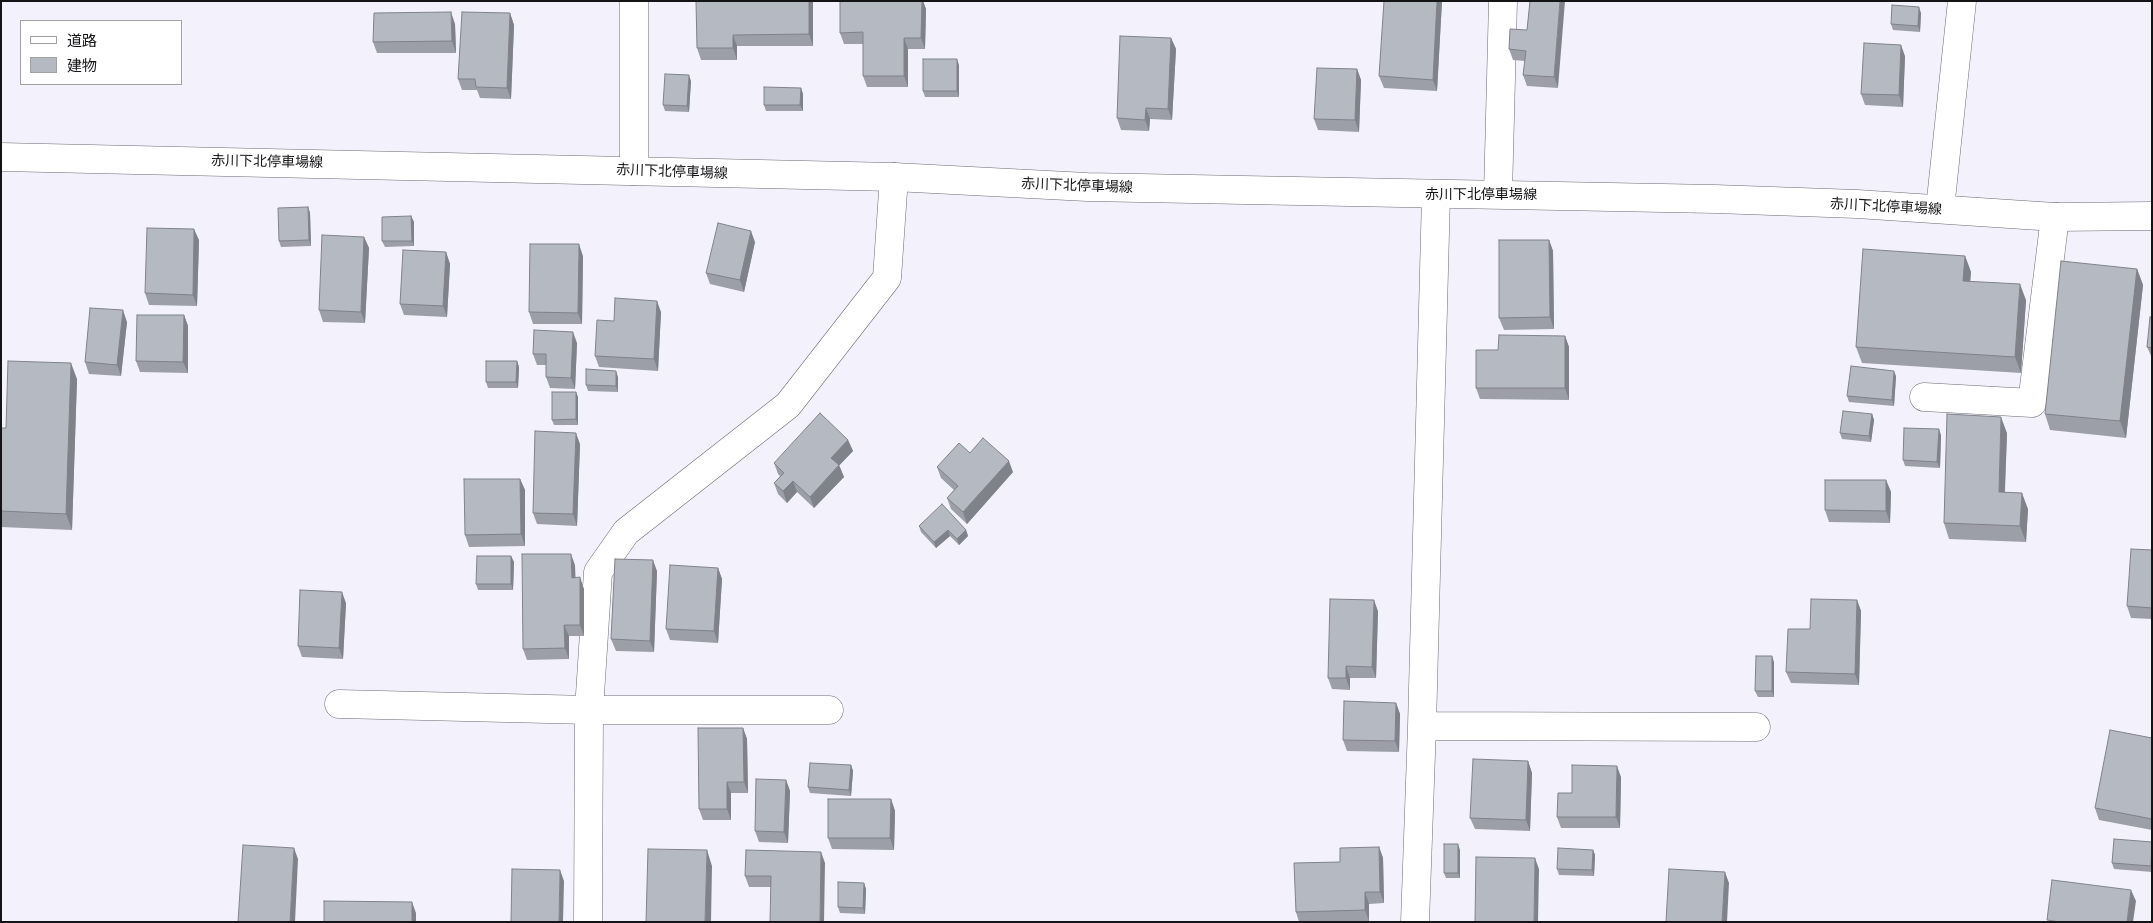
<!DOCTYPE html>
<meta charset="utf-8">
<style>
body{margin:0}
#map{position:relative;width:2153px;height:923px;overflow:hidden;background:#f3f2fc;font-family:"Open Sans","Noto Sans JP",sans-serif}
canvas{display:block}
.frame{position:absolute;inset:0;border:2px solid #141417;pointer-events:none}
.legend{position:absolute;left:20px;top:20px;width:162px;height:65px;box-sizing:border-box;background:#fff;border:1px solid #a1a1a2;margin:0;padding:6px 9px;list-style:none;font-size:15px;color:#141417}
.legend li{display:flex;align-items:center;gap:10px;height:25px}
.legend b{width:25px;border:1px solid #a1a1a2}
</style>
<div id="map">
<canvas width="2153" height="923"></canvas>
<div class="frame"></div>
<ul class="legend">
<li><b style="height:6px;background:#fff"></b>道路</li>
<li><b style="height:14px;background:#b5b9c2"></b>建物</li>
</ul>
</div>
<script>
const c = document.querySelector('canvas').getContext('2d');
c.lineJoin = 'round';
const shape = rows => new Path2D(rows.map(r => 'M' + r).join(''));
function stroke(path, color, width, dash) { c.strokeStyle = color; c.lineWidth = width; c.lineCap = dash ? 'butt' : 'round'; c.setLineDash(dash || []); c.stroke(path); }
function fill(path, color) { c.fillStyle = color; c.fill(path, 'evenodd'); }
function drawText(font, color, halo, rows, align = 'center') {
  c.font = font + ' "Open Sans","Noto Sans JP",sans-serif'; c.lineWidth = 5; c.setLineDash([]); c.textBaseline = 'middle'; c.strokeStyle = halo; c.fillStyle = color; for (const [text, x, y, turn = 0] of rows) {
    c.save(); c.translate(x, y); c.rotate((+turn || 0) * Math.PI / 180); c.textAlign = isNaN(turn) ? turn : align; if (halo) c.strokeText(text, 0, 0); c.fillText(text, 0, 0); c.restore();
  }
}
const minor = shape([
 [634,1,634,171],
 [1498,194,1503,1],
 [1940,209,1962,1],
 [1924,397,2032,403,2055,217],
 [339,704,589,710,829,710],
 [1422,726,1756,727],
 [588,922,589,710,598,572,626,532,788,405,887,278,894,177],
 [1415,922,1422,726,1436,195]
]);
const major = shape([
 [1,157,894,177,1087,187,1715,199,1857,204,2055,217,2152,216]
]);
stroke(minor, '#6b6a73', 29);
stroke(major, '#6b6a73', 29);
stroke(minor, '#fff', 28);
stroke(major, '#fff', 28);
fill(shape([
 [840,1,923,1,926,9,925,49,908,49,908,87,867,87,863,76,863,44,844,44,840,33],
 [1442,1,1437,91,1384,88,1379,76],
 [1530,1,1558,88,1527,86,1523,75,1525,61,1513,60,1509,49,1527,30],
 [813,3,813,46,737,46,737,60,701,60,697,48],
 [510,13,514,25,511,99,480,98,477,90,462,90,458,79],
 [1921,13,1920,32,1893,30,1891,24],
 [455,24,456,53,377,53,373,42],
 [1171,38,1176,49,1172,120,1150,119,1149,131,1121,130,1117,118],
 [1905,56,1903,107,1865,105,1861,94],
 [959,65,959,97,925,97,923,91],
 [1357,69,1361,80,1359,132,1318,130,1314,119],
 [691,81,689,112,665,111,663,105],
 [801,88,803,94,803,111,766,111,764,105],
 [308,207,310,213,311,246,281,247,279,241],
 [411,216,414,222,414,246,385,247,382,241],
 [364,237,369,248,365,323,323,322,319,310],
 [199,240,197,306,149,305,145,293],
 [1549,240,1553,251,1554,329,1504,330,1499,318],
 [755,242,744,292,710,284,706,273],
 [446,252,450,264,447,317,404,315,400,304],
 [583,256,582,324,533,324,529,312],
 [1965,256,1971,272,1970,281,2026,300,2021,373,1862,363,1856,347],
 [2137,269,2143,285,2126,438,2050,430,2045,414],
 [661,312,658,371,599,367,595,356,614,321],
 [184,315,188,326,188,373,140,372,136,361],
 [2152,317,2152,358,2147,347],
 [127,322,121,376,89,374,85,362],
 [1565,336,1569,347,1569,400,1480,399,1476,388],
 [577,343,575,389,550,388,546,377,546,365,537,365,533,354],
 [517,361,519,367,518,388,488,388,486,382],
 [1896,376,1894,406,1849,402,1847,396],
 [618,377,618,392,588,391,586,385],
 [77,379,72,530,1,527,1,428,6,428],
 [576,392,578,397,578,425,554,425,552,420],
 [1872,414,1874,420,1871,442,1842,439,1840,433],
 [2007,433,2005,492,2028,509,2026,542,1949,539,1944,523],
 [1941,435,1940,468,1905,466,1903,460],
 [848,440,853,451,839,465,844,477,814,508,797,492,787,503,778,494,774,483,780,476,778,474,774,463],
 [580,444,577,526,537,524,533,513],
 [970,453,1013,472,967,524,951,509,947,498,954,490,941,478,937,467],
 [520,479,525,490,525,546,469,547,465,535],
 [1886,480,1891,492,1890,523,1829,522,1825,510],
 [919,526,966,530,968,536,959,545,950,536,936,548,921,532],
 [2152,550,2152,619,2131,618,2127,606],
 [511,556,514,562,513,590,478,590,476,584],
 [575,565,575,577,584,589,584,636,569,636,569,659,527,660,523,649],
 [718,568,722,579,718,643,670,640,666,629],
 [657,571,654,652,616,651,611,639],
 [1857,600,1861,611,1859,685,1791,683,1786,672,1810,629],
 [346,603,343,659,302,657,298,646],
 [1378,611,1376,678,1350,678,1350,690,1332,689,1328,678],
 [1774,662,1774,697,1758,697,1755,691],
 [1396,703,1400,714,1399,752,1347,751,1343,740],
 [743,728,747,739,748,793,731,793,731,820,703,820,699,809],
 [2152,738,2152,830,2099,820,2095,808],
 [1528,761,1532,773,1530,831,1475,829,1470,818],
 [851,765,853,771,851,796,810,793,808,787],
 [1621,777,1620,828,1561,828,1557,817,1572,793],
 [786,780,790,791,788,843,759,842,755,831],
 [891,799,895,811,894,850,832,849,828,838],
 [2152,842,2152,872,2114,869,2112,863],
 [1379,847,1383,858,1384,903,1369,904,1369,921,1299,922,1296,912,1340,862],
 [1460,850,1460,878,1446,878,1444,873],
 [1593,850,1595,855,1594,876,1559,875,1557,869],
 [825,863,771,887,749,887,745,876],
 [864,883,866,889,865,914,840,913,838,907]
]), '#9c9fa7');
fill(shape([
 [809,1,813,1,813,46,809,34],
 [922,1,923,1,926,9,925,49,921,38],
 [1437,1,1442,1,1437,91,1433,80],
 [1560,1,1565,1,1558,88,1554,77],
 [1919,7,1921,13,1920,32,1918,26],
 [451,12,455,24,456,53,452,41],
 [510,13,514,25,511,99,507,88],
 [733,35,737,46,737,60,733,48],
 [904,38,908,49,908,87,904,76],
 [1171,38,1176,49,1172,120,1168,109],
 [1901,45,1905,56,1903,107,1899,95],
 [957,59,959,65,959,97,957,91],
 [1357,69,1361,80,1359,132,1355,120],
 [689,75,691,81,689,112,687,106],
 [801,88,803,94,803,111,800,105],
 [1146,108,1150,119,1149,131,1145,120],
 [308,207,310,213,311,246,309,240],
 [411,216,414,222,414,246,412,241],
 [194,229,199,240,197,306,193,295],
 [751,231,755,242,744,292,740,280],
 [364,237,369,248,365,323,361,312],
 [1549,240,1553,251,1554,329,1550,317],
 [579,244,583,256,582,324,578,313],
 [446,252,450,264,447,317,443,306],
 [1965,256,1971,272,1969,297,1963,281],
 [2137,269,2143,285,2126,438,2120,421],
 [2020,284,2026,300,2021,373,2015,357],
 [657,301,661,312,658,371,654,359],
 [123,310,127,322,121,376,117,365],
 [184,315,188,326,188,373,183,362],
 [573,332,577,343,575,389,571,378],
 [1565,336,1569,347,1569,400,1565,388],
 [517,361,519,367,518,388,516,382],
 [71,363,77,379,72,530,66,514],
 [616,371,618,377,618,392,616,386],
 [1894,371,1896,376,1894,406,1892,400],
 [576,392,578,397,578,425,576,419],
 [1872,414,1874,420,1871,442,1869,436],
 [2001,417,2007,433,2004,508,1999,492],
 [1939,429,1941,435,1940,468,1937,462],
 [576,433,580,444,577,526,573,514],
 [848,440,853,451,835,470,831,458],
 [1009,461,1013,472,967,524,963,512],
 [839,465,844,477,814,508,810,497],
 [520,479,525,490,525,546,521,534],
 [1886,480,1891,492,1890,523,1886,511],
 [793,481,797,492,787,503,783,491],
 [2022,493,2028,509,2026,542,2020,526],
 [948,530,950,536,936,548,934,542],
 [966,530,968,536,959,545,957,539],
 [571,554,575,565,576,589,572,578],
 [511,556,514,562,513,590,511,584],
 [653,560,657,571,654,652,650,641],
 [718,568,722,579,718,643,714,631],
 [580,577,584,589,584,636,580,625],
 [342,592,346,603,343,659,339,648],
 [1374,600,1378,611,1376,678,1372,667],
 [1857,600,1861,611,1859,685,1855,674],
 [564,625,569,636,569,659,565,648],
 [1772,656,1774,662,1774,697,1772,691],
 [1346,666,1350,678,1350,690,1346,678],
 [1396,703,1400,714,1399,752,1395,741],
 [743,728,747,739,748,793,744,782],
 [1528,761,1532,773,1530,831,1526,820],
 [851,765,853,771,851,796,849,790],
 [1617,766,1621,777,1620,828,1616,817],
 [786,780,790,791,788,843,784,832],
 [727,782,731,793,731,820,727,809],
 [891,799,895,811,894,850,890,838],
 [1458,844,1460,850,1460,878,1458,873],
 [1379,847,1383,858,1384,903,1380,892],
 [294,848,298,859,295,922,290,922],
 [707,850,712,866,711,922,705,922],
 [1593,850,1595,855,1594,876,1592,870],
 [821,852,825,863,824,922,820,922],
 [1535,858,1539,869,1538,922,1534,922],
 [560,870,564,881,563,922,559,922],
 [1725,872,1729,883,1727,922,1722,922],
 [864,883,866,889,865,914,863,908],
 [2131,890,2136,901,2133,922,2127,922],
 [1365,892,1369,904,1369,921,1365,910],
 [412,902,416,913,416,922,412,922]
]), '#7f8288');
const building = shape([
 [696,1,809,1,809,34,733,35,733,48,697,48,696,1],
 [840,1,922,1,921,38,904,38,904,76,863,76,863,32,840,33,840,1],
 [1384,1,1437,1,1433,80,1379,76,1384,1],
 [1530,1,1560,1,1554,77,1523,75,1526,51,1509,49,1510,29,1527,30,1530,1],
 [1892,5,1919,7,1918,26,1891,24,1892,5],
 [451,12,452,41,373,42,374,13,451,12],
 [462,12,510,13,507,88,476,87,475,79,458,79,462,12],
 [1120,36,1171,38,1168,109,1146,108,1145,120,1117,118,1120,36],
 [1864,43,1901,45,1899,95,1861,94,1864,43],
 [923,59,957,59,957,91,923,91,923,59],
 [1317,68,1357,69,1355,120,1314,119,1317,68],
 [665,74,689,75,687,106,663,105,665,74],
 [764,87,801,88,800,105,764,105,764,87],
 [308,207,309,240,279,241,278,208,308,207],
 [411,216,412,241,382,241,382,217,411,216],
 [718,223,751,231,740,280,706,273,718,223],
 [147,228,194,229,193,295,145,293,147,228],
 [322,235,364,237,361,312,319,310,322,235],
 [1499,240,1549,240,1550,317,1499,318,1499,240],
 [530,244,579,244,578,313,529,312,530,244],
 [1863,249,1965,256,1963,281,2020,284,2015,357,1856,347,1863,249],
 [403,250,446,252,443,306,400,304,403,250],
 [2061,261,2137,269,2120,421,2045,414,2061,261],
 [615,298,657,301,654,359,595,356,597,320,614,321,615,298],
 [90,308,123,310,117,365,85,362,90,308],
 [137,315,184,315,183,362,136,361,137,315],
 [2150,317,2152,317,2152,348,2147,347,2150,317],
 [534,330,573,332,571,378,546,377,546,354,533,354,534,330],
 [1499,335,1565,336,1565,388,1476,388,1476,350,1498,350,1499,335],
 [8,361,71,363,66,514,1,511,1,428,6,428,8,361],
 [486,361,517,361,516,382,486,382,486,361],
 [1851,366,1894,371,1892,400,1847,396,1851,366],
 [586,369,616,371,616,386,586,385,586,369],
 [552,392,576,392,576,419,552,420,552,392],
 [1843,411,1872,414,1869,436,1840,433,1843,411],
 [820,413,848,440,831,458,839,465,810,497,793,481,783,491,774,483,784,473,774,463,820,413],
 [1947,414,2001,417,1999,492,2022,493,2020,526,1944,523,1947,414],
 [1904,428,1939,429,1937,462,1903,460,1904,428],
 [535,431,576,433,573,514,533,513,535,431],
 [983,438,1009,461,963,512,947,498,958,486,937,467,959,443,970,453,983,438],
 [464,479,520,479,521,534,465,535,464,479],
 [1825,480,1886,480,1886,511,1825,510,1825,480],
 [942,504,966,530,957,539,948,530,934,542,919,526,942,504],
 [2131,549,2152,550,2152,608,2127,606,2131,549],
 [522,554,571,554,572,578,580,577,580,625,564,625,565,648,523,649,522,554],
 [477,556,511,556,511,584,476,584,477,556],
 [615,559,653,560,650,641,611,639,615,559],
 [670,565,718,568,714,631,666,629,670,565],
 [300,590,342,592,339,648,298,646,300,590],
 [1330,599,1374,600,1372,667,1346,666,1346,678,1328,678,1330,599],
 [1811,599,1857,600,1855,674,1786,672,1788,629,1810,629,1811,599],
 [1756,656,1772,656,1772,691,1755,691,1756,656],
 [1344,701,1396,703,1395,741,1343,740,1344,701],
 [698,728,743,728,744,782,727,782,727,809,699,809,698,728],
 [2110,730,2152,738,2152,819,2095,808,2110,730],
 [1473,759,1528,761,1526,820,1470,818,1473,759],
 [810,763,851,765,849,790,808,787,810,763],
 [1572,765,1617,766,1616,817,1557,817,1558,793,1572,793,1572,765],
 [756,779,786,780,784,832,755,831,756,779],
 [828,799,891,799,890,838,828,838,828,799],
 [2114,839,2152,842,2151,866,2112,863,2114,839],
 [1444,844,1458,844,1458,873,1444,873,1444,844],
 [243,845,294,848,290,922,238,922,243,845],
 [1379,847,1380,892,1365,892,1365,910,1296,912,1294,863,1340,862,1340,848,1379,847],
 [1558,848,1593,850,1592,870,1557,869,1558,848],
 [648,849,707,850,705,922,646,922,648,849],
 [746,850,821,852,820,922,770,922,771,876,745,876,746,850],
 [1476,857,1535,858,1534,922,1475,922,1476,857],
 [512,869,560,870,559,922,511,922,512,869],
 [1669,869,1725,872,1722,922,1666,922,1669,869],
 [2052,880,2131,890,2127,922,2060,922,2047,920,2052,880],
 [838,882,864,883,863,908,838,907,838,882],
 [324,901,412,902,412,922,324,922,324,901]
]);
fill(building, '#b5b9c2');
stroke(building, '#7f8288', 1);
drawText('14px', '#141417', '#fff', [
 ["赤川下北停車場線",267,162,1],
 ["赤川下北停車場線",672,172,2],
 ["赤川下北停車場線",1077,186,2],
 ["赤川下北停車場線",1481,195],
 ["赤川下北停車場線",1886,207,3]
]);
</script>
